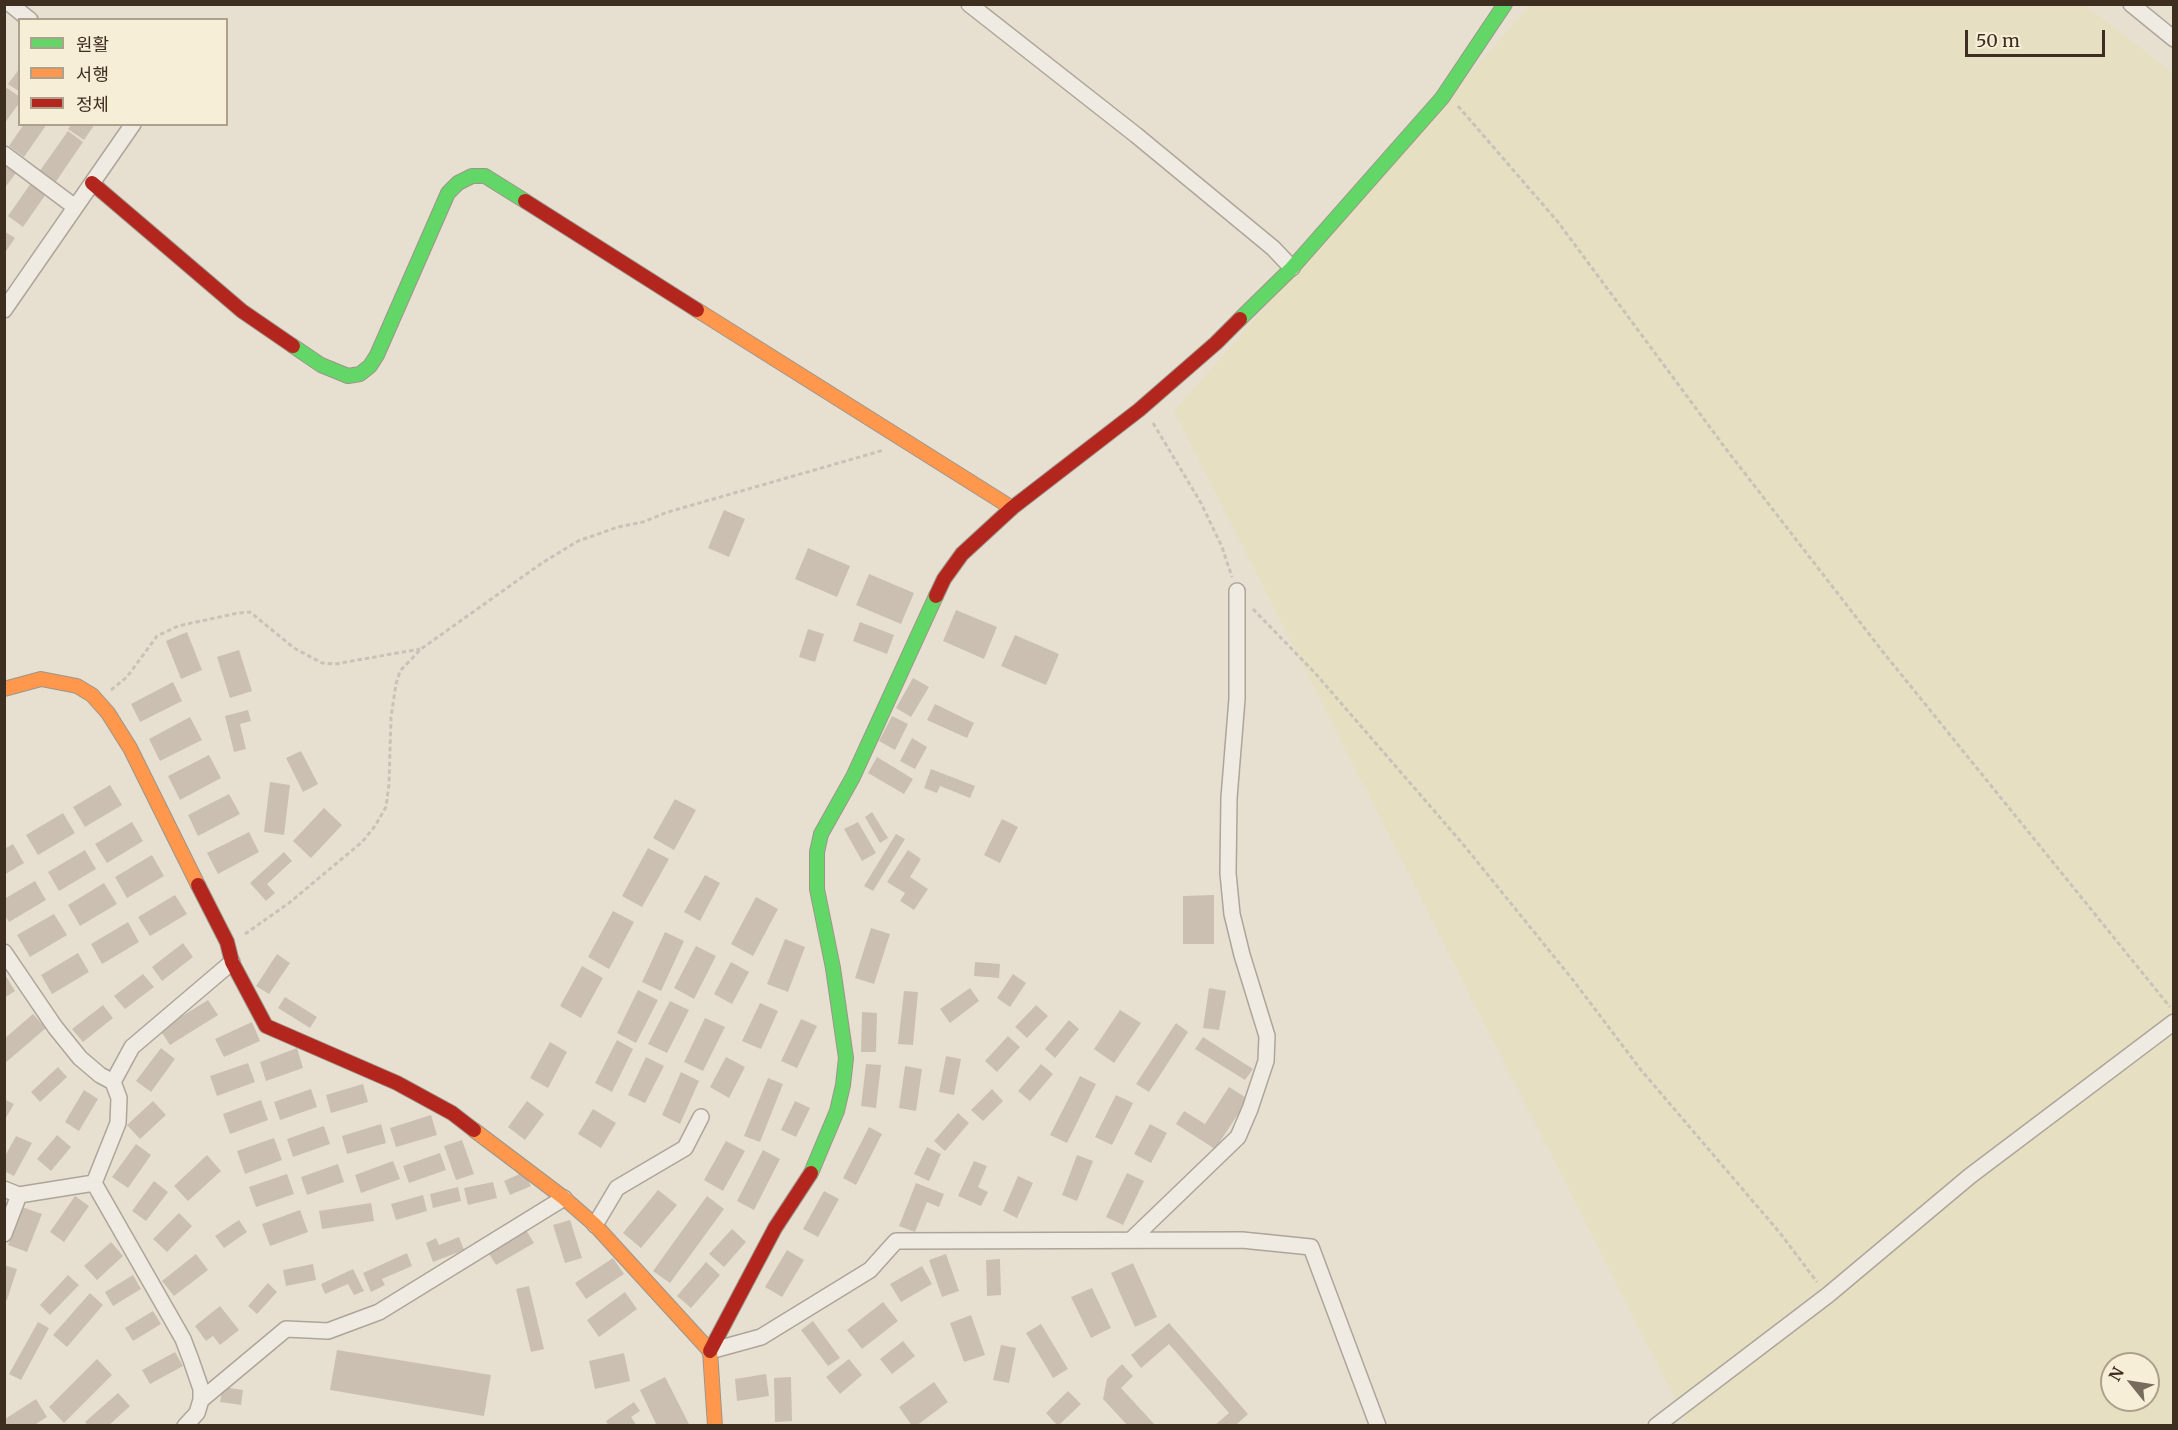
<!DOCTYPE html>
<meta charset="utf-8">
<style>
body{margin:0}
#map{position:relative;width:2178px;height:1430px;overflow:hidden;background:#e7e0d1;font-family:Merriweather,"Noto Sans KR",serif}
canvas{display:block}
.frame{position:absolute;inset:0;border:6px solid #3d2e20;pointer-events:none}
.legend{position:absolute;left:18px;top:18px;width:210px;height:108px;box-sizing:border-box;background:#f7eed8;border:2px solid #ada18e;margin:0;padding:8px 10px;list-style:none;font-size:18px;color:#3d2e20}
.legend li{display:flex;align-items:center;gap:12px;height:30px}
.legend b{width:30px;border:2px solid #ada18e}
.north{position:absolute;left:2100px;top:1352px;width:60px;height:60px;box-sizing:border-box;background:#f7eed8;border:2px solid #ada18e;border-radius:50%;rotate:300deg;font-size:16px;font-weight:700;line-height:24px;text-align:center;color:#3d2e20}
.north::after{content:'';display:block;margin:auto;width:21px;height:27px;background:#786c5e;clip-path:polygon(50% 0,100% 100%,50% 72%,0 100%)}
.scale{position:absolute;left:1965px;top:30px;width:140px;height:27px;box-sizing:border-box;border:3px solid #3d2e20;border-top:0;padding-left:8px;font-size:18px;line-height:21px;white-space:nowrap;color:#3d2e20;-webkit-text-stroke:4px #f7eed8;paint-order:stroke}
</style>
<div id="map">
<canvas width="2178" height="1430"></canvas>
<div class="frame"></div>
<ul class="legend">
<li><b style="height:8px;background:#63d668"></b>원활</li>
<li><b style="height:8px;background:#ff974d"></b>서행</li>
<li><b style="height:8px;background:#b3261e"></b>정체</li>
</ul>
<div class="north">N</div>
<div class="scale">50 m</div>
</div>
<script>
const c = document.querySelector('canvas').getContext('2d');
c.lineJoin = 'round';
function fill(path, color) { c.fillStyle = color; c.fill(path, 'evenodd'); }
const shape = rows => new Path2D(rows.map(r => 'M' + r).join(''));
function stroke(path, color, width, dash) { c.strokeStyle = color; c.lineWidth = width; c.lineCap = dash ? 'butt' : 'round'; c.setLineDash(dash || []); c.stroke(path); }
fill(shape([
 [1530,5,2085,5,2173,73,2173,1425,1688,1425,1174,411],
 [2112,1364,2148,1364,2148,1400,2112,1400]
]), '#e6dfc2');
fill(shape([
 [20,68,20,92,8,84],
 [7,88,20,97,20,102,4,124,4,91],
 [24,124,47,124,24,157,9,146],
 [72,124,95,124,84,140,68,129],
 [68,131,83,142,55,183,39,172],
 [4,165,16,173,4,189],
 [31,183,46,194,23,227,8,216],
 [4,231,15,238,4,254],
 [724,510,745,519,729,557,708,548],
 [808,548,850,566,837,597,795,579],
 [869,574,914,593,901,624,856,605],
 [956,610,997,627,984,659,943,641],
 [860,622,894,635,887,654,853,641],
 [808,629,824,634,815,662,799,657],
 [187,632,202,670,181,679,166,641],
 [1015,635,1059,654,1046,685,1001,666],
 [239,650,252,691,230,698,217,657],
 [913,678,929,687,911,717,896,708],
 [173,682,182,701,140,722,131,704],
 [935,704,974,723,967,738,927,720],
 [248,710,251,721,240,724,246,749,234,752,225,716],
 [892,716,908,724,895,750,879,741],
 [190,717,202,740,160,761,149,739],
 [912,738,927,747,915,769,900,761],
 [301,751,318,784,303,792,286,758],
 [209,755,221,778,180,800,168,776],
 [877,757,913,779,904,794,868,773],
 [931,769,975,786,970,798,940,786,937,793,924,788],
 [270,782,290,785,284,835,264,832],
 [110,785,122,805,85,827,73,807],
 [229,794,240,814,198,836,188,815],
 [675,799,696,810,674,850,653,838],
 [324,808,342,825,311,858,293,841],
 [872,812,888,838,880,843,865,817],
 [63,813,75,833,38,855,26,835],
 [1002,819,1018,827,1000,863,984,855],
 [132,822,143,841,107,863,95,844],
 [858,822,876,853,862,861,844,829],
 [249,832,259,852,218,874,207,853],
 [896,834,905,839,873,891,864,886],
 [13,844,24,863,4,875,4,849],
 [648,848,669,859,642,907,622,896],
 [85,850,96,869,59,891,48,872],
 [908,850,921,859,910,877,928,889,914,910,900,901,905,893,887,882],
 [284,852,292,861,267,884,275,893,266,901,250,883],
 [152,855,164,876,127,898,115,877],
 [705,875,720,883,700,921,684,912],
 [35,881,46,900,9,922,4,914,4,899],
 [104,883,117,904,80,926,68,905],
 [175,895,187,914,150,936,138,917],
 [1214,895,1214,944,1183,944,1183,896],
 [756,897,778,909,753,956,731,944],
 [613,911,634,922,609,969,588,957],
 [54,914,67,935,30,957,17,935],
 [128,922,139,942,102,964,91,944],
 [871,928,890,934,874,984,855,978],
 [665,932,684,941,661,991,642,982],
 [785,939,805,947,788,992,767,984],
 [183,943,193,957,162,981,152,967],
 [696,946,716,956,694,999,674,988],
 [78,953,89,972,52,994,41,975],
 [277,954,290,963,269,994,256,986],
 [731,962,749,972,732,1004,714,994],
 [975,962,1000,964,999,978,974,976],
 [582,966,603,978,581,1018,560,1006],
 [4,973,15,991,4,998],
 [143,974,154,987,125,1009,114,996],
 [1013,974,1026,983,1010,1007,997,998],
 [970,988,979,1001,950,1023,940,1009],
 [1209,988,1226,991,1219,1030,1203,1028],
 [638,990,658,1000,636,1043,617,1033],
 [904,991,918,992,913,1045,898,1044],
 [285,997,317,1017,310,1028,278,1008],
 [208,1000,218,1015,170,1045,160,1030],
 [670,1001,689,1010,667,1053,648,1044],
 [760,1003,778,1011,761,1049,742,1041],
 [103,1005,113,1018,83,1042,72,1029],
 [1036,1005,1048,1016,1027,1038,1015,1027],
 [1120,1010,1141,1023,1114,1063,1094,1049],
 [862,1012,877,1013,876,1052,861,1052],
 [33,1014,46,1028,4,1064,4,1039],
 [705,1018,725,1027,703,1071,684,1062],
 [801,1019,817,1026,797,1068,781,1061],
 [1069,1020,1079,1029,1055,1058,1045,1049],
 [252,1022,260,1041,224,1057,215,1039],
 [1176,1023,1188,1032,1149,1092,1136,1084],
 [1008,1036,1020,1047,997,1072,985,1061],
 [1203,1037,1253,1069,1245,1080,1195,1049],
 [617,1040,633,1049,612,1092,595,1083],
 [550,1042,567,1052,548,1088,530,1078],
 [161,1048,175,1059,151,1092,136,1081],
 [297,1048,303,1068,266,1081,260,1062],
 [946,1056,961,1059,954,1095,939,1092],
 [646,1057,664,1066,645,1103,628,1095],
 [726,1057,745,1067,729,1098,710,1087],
 [248,1063,255,1082,217,1096,210,1076],
 [866,1064,881,1065,876,1108,861,1106],
 [1041,1064,1053,1074,1030,1101,1018,1091],
 [905,1066,922,1069,916,1111,899,1108],
 [58,1067,67,1077,40,1102,31,1092],
 [681,1072,699,1081,680,1124,662,1115],
 [1080,1076,1096,1084,1067,1143,1050,1135],
 [768,1078,783,1084,760,1142,744,1136],
 [363,1084,368,1102,331,1113,326,1095],
 [1229,1087,1248,1099,1215,1149,1176,1124,1184,1111,1205,1124],
 [311,1089,317,1107,280,1120,274,1102],
 [992,1089,1003,1101,983,1121,971,1110],
 [84,1090,98,1099,79,1131,65,1122],
 [1116,1095,1133,1103,1112,1145,1095,1137],
 [4,1099,14,1104,4,1121],
 [261,1100,268,1120,230,1134,223,1114],
 [153,1101,166,1115,140,1139,127,1125],
 [527,1101,544,1114,525,1140,508,1127],
 [795,1101,810,1108,796,1137,781,1130],
 [593,1109,616,1123,601,1148,578,1134],
 [958,1113,969,1123,945,1151,934,1141],
 [431,1115,437,1135,396,1147,390,1128],
 [381,1124,386,1143,347,1154,342,1136],
 [1150,1124,1167,1133,1151,1163,1134,1154],
 [324,1126,330,1144,293,1157,287,1139],
 [869,1127,882,1134,856,1185,843,1178],
 [57,1135,71,1147,51,1171,37,1159],
 [16,1136,32,1143,14,1176,4,1171,4,1158],
 [274,1138,282,1160,245,1174,237,1151],
 [462,1140,474,1174,456,1180,444,1146],
 [726,1141,745,1151,723,1191,704,1180],
 [136,1144,151,1155,128,1188,112,1177],
 [927,1147,941,1154,929,1181,914,1174],
 [763,1150,780,1159,754,1210,737,1201],
 [440,1153,446,1170,409,1183,403,1166],
 [207,1155,221,1171,188,1201,174,1186],
 [1077,1155,1093,1161,1077,1201,1062,1195],
 [393,1161,400,1179,361,1193,355,1175],
 [974,1161,987,1166,978,1187,988,1192,981,1206,958,1196],
 [338,1164,344,1182,307,1195,301,1177],
 [524,1172,531,1186,510,1195,504,1181],
 [1127,1173,1144,1181,1123,1225,1106,1217],
 [287,1174,294,1194,256,1207,249,1187],
 [1018,1176,1033,1183,1017,1218,1003,1211],
 [154,1181,168,1192,146,1221,132,1211],
 [493,1182,497,1198,468,1205,464,1188],
 [916,1183,944,1194,939,1207,927,1202,915,1232,899,1226],
 [458,1187,461,1201,433,1208,430,1194],
 [658,1190,677,1205,641,1248,623,1233],
 [824,1191,839,1199,818,1237,803,1229],
 [423,1195,427,1211,396,1220,391,1204],
 [75,1196,89,1206,64,1242,50,1232],
 [707,1196,724,1209,670,1283,653,1271],
 [371,1203,374,1221,322,1229,319,1211],
 [22,1207,42,1214,27,1252,8,1245],
 [300,1210,308,1232,270,1246,262,1224],
 [179,1213,192,1226,167,1252,153,1239],
 [239,1220,247,1232,224,1248,215,1236],
 [570,1220,582,1258,565,1263,553,1225],
 [732,1229,746,1242,724,1267,709,1254],
 [526,1230,534,1243,496,1265,488,1252],
 [459,1237,464,1250,433,1262,426,1243,436,1238,439,1245],
 [111,1242,123,1256,97,1280,84,1266],
 [787,1250,804,1260,782,1297,765,1287],
 [407,1253,412,1266,382,1279,385,1285,371,1292,363,1273],
 [196,1254,208,1270,174,1296,162,1281],
 [946,1254,959,1291,942,1297,929,1260],
 [613,1258,624,1274,586,1299,575,1283],
 [1000,1259,1001,1295,987,1296,986,1260],
 [706,1262,720,1275,691,1308,677,1296],
 [1133,1263,1157,1317,1135,1327,1111,1273],
 [313,1264,316,1280,286,1286,283,1270],
 [4,1265,17,1269,7,1300,4,1300],
 [922,1266,932,1284,901,1302,890,1284],
 [353,1269,364,1291,354,1295,348,1284,325,1294,321,1284],
 [68,1275,79,1285,50,1315,40,1305],
 [133,1275,141,1289,113,1306,105,1292],
 [268,1283,277,1292,257,1314,248,1306],
 [529,1286,544,1349,531,1352,516,1289],
 [1092,1288,1111,1328,1091,1338,1071,1297],
 [625,1292,637,1309,599,1337,587,1320],
 [90,1293,103,1305,67,1347,53,1335],
 [883,1302,898,1321,862,1349,847,1330],
 [220,1306,239,1330,220,1345,213,1336,206,1341,195,1326],
 [153,1311,161,1324,133,1341,125,1328],
 [971,1315,985,1355,964,1362,950,1323],
 [813,1321,840,1358,828,1366,801,1330],
 [38,1322,49,1328,21,1380,9,1374],
 [1169,1323,1248,1414,1235,1426,1214,1426,1229,1413,1169,1344,1141,1368,1131,1355],
 [1041,1324,1068,1369,1053,1378,1026,1333],
 [903,1341,915,1356,892,1374,880,1359],
 [1001,1345,1016,1348,1009,1383,993,1380],
 [337,1350,491,1375,484,1416,330,1390],
 [175,1352,183,1366,150,1384,142,1370],
 [624,1353,630,1381,595,1389,589,1361],
 [97,1359,112,1375,64,1423,49,1407],
 [849,1359,862,1375,840,1394,826,1377],
 [1122,1364,1133,1376,1121,1388,1156,1426,1128,1426,1103,1399,1107,1379],
 [766,1374,769,1396,737,1401,735,1379],
 [665,1377,689,1424,687,1426,657,1426,640,1390],
 [791,1377,792,1421,775,1422,774,1378],
 [934,1382,948,1402,916,1426,912,1426,899,1407],
 [223,1387,243,1390,241,1405,220,1402],
 [1068,1391,1081,1404,1058,1426,1046,1413],
 [118,1393,130,1406,108,1426,88,1426,85,1422],
 [36,1399,47,1417,33,1426,5,1426,5,1419],
 [634,1402,640,1411,631,1417,637,1426,609,1426,606,1421]
]), '#cbbfb2');
const street = shape([
 [10,4,30,20],
 [969,4,1136,135,1273,248,1292,268],
 [2131,4,2174,39],
 [4,154,75,207],
 [4,310,133,124],
 [4,952,55,1027,80,1058,100,1075,113,1082],
 [94,1183,118,1123,119,1098,113,1082,132,1047,232,962],
 [94,1183,183,1339,191,1360,201,1389,201,1400,197,1413,185,1426],
 [4,1189,19,1195,94,1183],
 [595,1225,617,1188,685,1148,701,1117],
 [4,1234,19,1195],
 [1131,1240,1238,1137,1250,1109,1266,1061,1267,1036,1242,955,1232,914,1228,873,1229,798,1237,699,1237,591],
 [710,1351,761,1337,870,1270,896,1241,1242,1240,1311,1247,1378,1426],
 [201,1400,286,1329,328,1331,379,1312,564,1198],
 [1656,1426,1828,1295,1970,1176,2174,1022]
]);
const fast = shape([
 [1240,319,1292,268,1442,98,1505,4],
 [293,346,321,365,348,376,360,374,370,366,377,355,448,193,458,183,472,176,485,176,525,201],
 [811,1173,837,1111,843,1085,846,1058,833,968,817,889,817,852,821,834,853,777,936,596]
]);
const slow = shape([
 [697,310,1012,508],
 [4,689,41,679,77,686,92,695,108,713,130,748,198,885],
 [474,1130,564,1198,595,1225,710,1351,715,1426]
]);
const jam = shape([
 [92,183,242,311,293,346],
 [525,201,697,310],
 [936,596,944,579,962,554,1012,508,1139,410,1216,343,1240,319],
 [198,885,227,942,232,962,266,1026,397,1083,452,1113,474,1130],
 [710,1351,775,1228,811,1173]
]);
stroke(street, '#ada599', 18);
stroke(fast, '#9c958a', 16);
stroke(slow, '#9c958a', 16);
stroke(jam, '#9c958a', 16);
stroke(shape([
 [1458,106,1558,222,1726,449,1883,652,2170,1007],
 [1153,423,1201,503,1222,547,1232,577],
 [1253,609,1315,673,1462,843,1573,980,1641,1070,1780,1233,1817,1282],
 [111,690,127,677,157,636,178,626,238,613,250,612,294,648,322,663,335,664,420,649],
 [245,934,289,903,362,842,375,826,386,807,389,784,391,717,396,684,400,671,421,649,542,563,578,541,618,527,643,522,668,512,884,450]
]), '#c8c2b9', 3, [4.5, 3]);
stroke(street, '#efebe3', 15);
stroke(fast, '#63d668', 14);
stroke(slow, '#ff974d', 14);
stroke(jam, '#b3261e', 14);
</script>
